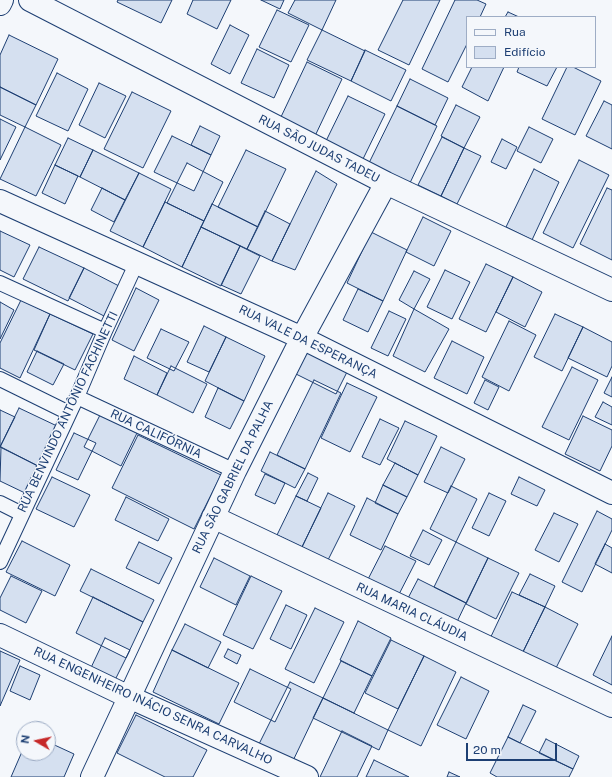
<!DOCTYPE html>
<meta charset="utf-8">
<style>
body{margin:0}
#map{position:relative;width:612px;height:777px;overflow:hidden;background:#f4f7fb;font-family:"Public Sans",sans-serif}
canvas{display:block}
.legend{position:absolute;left:466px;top:16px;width:130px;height:52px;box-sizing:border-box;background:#f4f7fb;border:1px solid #9eadc5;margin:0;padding:5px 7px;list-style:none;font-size:12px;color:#1d3f73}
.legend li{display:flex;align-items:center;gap:8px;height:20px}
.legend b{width:20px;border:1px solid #9eadc5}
.north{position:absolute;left:16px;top:721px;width:40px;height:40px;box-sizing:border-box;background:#f4f7fb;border:1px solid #9eadc5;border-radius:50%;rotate:279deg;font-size:11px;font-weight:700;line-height:16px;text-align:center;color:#1d3f73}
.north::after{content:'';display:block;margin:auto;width:14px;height:18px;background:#c62828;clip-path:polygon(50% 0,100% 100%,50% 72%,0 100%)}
.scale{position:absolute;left:466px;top:743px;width:91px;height:18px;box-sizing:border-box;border:2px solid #1d3f73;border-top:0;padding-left:5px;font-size:12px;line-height:14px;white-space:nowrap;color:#1d3f73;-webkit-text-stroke:3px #f4f7fb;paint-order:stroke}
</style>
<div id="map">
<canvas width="612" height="777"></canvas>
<ul class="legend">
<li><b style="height:5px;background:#f4f7fb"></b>Rua</li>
<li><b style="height:11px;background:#d5e0f0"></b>Edifício</li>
</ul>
<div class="north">N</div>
<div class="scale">20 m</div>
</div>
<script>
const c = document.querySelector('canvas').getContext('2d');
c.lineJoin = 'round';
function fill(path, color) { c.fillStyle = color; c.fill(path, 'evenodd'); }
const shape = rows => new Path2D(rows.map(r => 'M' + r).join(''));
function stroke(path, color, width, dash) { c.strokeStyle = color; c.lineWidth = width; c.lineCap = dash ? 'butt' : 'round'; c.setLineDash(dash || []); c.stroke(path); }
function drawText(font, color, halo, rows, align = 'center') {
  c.font = font + ' "Public Sans",sans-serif'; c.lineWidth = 3; c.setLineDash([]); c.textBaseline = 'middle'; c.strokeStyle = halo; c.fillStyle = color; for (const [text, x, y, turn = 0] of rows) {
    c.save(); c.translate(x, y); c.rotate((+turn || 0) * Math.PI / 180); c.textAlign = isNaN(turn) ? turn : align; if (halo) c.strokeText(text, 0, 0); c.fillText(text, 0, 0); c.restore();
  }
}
const building = shape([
 [118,0,172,0,161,23,117,2,118,0],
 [193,0,231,0,217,29,187,14,193,0],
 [261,0,284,0,280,9,261,0],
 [295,0,336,0,322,30,288,13,295,0],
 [403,0,440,0,409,65,378,50,403,0],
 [455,0,477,0,486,4,480,17,467,17,467,44,448,82,422,69,455,0],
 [277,10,309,25,291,62,259,47,277,10],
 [508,12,519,17,505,17,508,12],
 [230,25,249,35,230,74,211,64,230,25],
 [322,30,365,51,351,81,307,60,322,30],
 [9,35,58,59,36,105,0,87,0,55,9,35],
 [257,49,289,65,274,98,241,83,257,49],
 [365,50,406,70,391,101,351,81,365,50],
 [307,62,342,79,315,136,280,119,307,62],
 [472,67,504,67,488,101,462,87,472,67],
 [519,67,557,67,547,86,517,72,519,67],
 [567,67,573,67,601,81,575,135,542,119,567,67],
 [57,73,88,89,68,131,36,116,57,73],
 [410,79,448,98,435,125,397,106,410,79],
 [99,83,126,96,105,138,79,125,99,83],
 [0,87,36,105,25,127,0,115,0,87],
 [132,92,171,111,143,168,104,149,132,92],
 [348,96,385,114,363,159,326,141,348,96],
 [604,101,612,105,612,149,586,136,604,101],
 [456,105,480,117,464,148,441,136,456,105],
 [397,106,437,126,409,185,368,165,397,106],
 [0,119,16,127,0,160,0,119],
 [200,126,220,136,211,155,191,145,200,126],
 [25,127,61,145,36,196,0,179,25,127],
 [529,127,553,139,541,163,517,151,529,127],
 [172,136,211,155,194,191,154,172,172,136],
 [442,137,464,148,441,196,418,185,442,137],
 [68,138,93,150,80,177,55,165,68,138],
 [502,139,517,147,506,169,491,162,502,139],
 [464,148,481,156,457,204,441,196,464,148],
 [93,150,139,173,125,200,80,177,93,150],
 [246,150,286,169,258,227,218,207,246,150],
 [579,160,609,175,573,248,543,233,579,160],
 [187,163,223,182,204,221,167,203,187,163],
 [55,165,78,176,65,204,42,193,55,165],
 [534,169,559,182,532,240,506,227,534,169],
 [316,171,337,184,295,270,272,261,316,171],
 [139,173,171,189,143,247,110,231,139,173],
 [102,188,125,200,114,222,91,210,102,188],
 [607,188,612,190,612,260,580,244,607,188],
 [165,202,204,221,182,267,143,247,165,202],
 [212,204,258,227,247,249,201,227,212,204],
 [265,211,290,224,272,261,247,249,265,211],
 [423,217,451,231,434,266,406,252,423,217],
 [201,227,240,246,221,286,182,267,201,227],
 [0,231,30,245,14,277,0,270,0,231],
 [371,232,407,250,383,301,347,283,371,232],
 [240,246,260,256,241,294,221,285,240,246],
 [39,247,84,268,68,301,23,279,39,247],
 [486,264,513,277,486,332,459,319,486,264],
 [84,268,119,286,104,316,69,298,84,268],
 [445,270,470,282,452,319,427,307,445,270],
 [414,271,430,279,414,309,399,300,414,271],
 [513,277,542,292,525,327,496,312,513,277],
 [136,288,159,300,134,351,112,340,136,288],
 [358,289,383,301,368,332,343,320,358,289],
 [21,300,50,314,20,378,0,368,0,343,21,300],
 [0,302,14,310,0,339,0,302],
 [414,309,449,329,425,372,393,356,414,309],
 [389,311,406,319,388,356,371,348,389,311],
 [50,314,93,334,75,370,34,350,50,314],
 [555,314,583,327,562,371,534,357,555,314],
 [509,321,536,335,509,391,482,377,509,321],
 [204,326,226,337,209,372,187,362,204,326],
 [583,327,612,342,612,366,607,377,568,358,583,327],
 [161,329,189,342,174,371,147,358,161,329],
 [226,337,265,356,244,401,205,381,226,337],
 [452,341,484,357,467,394,434,378,452,341],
 [310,344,351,364,336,394,296,374,310,344],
 [37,351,64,364,53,385,27,372,37,351],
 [134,356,167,373,157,395,124,379,134,356],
 [171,366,207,384,193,413,157,395,171,366],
 [572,367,598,380,569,440,542,427,572,367],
 [612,377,612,397,604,393,612,377],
 [314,380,341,393,305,469,277,455,314,380],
 [485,380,499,387,488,410,474,403,485,380],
 [347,383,377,397,350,452,321,438,347,383],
 [218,388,244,401,230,429,205,417,218,388],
 [603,402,612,407,612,425,595,417,603,402],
 [19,408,57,426,38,466,0,447,19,408],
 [0,410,15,417,0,447,0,410],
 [100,415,137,433,121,466,84,447,100,415],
 [583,416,612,430,612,446,600,471,565,454,583,416],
 [380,419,399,428,380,465,362,457,380,419],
 [405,421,437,436,418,475,387,459,405,421],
 [74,433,96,443,78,480,56,470,74,433],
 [138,435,221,475,194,529,112,488,138,435],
 [1,447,38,466,25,493,0,481,1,447],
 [441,447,465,459,448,493,424,482,441,447],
 [270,452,305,469,295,488,261,471,270,452],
 [395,463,418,475,407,497,383,485,395,463],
 [308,473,318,478,307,501,296,496,308,473],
 [265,474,285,483,275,504,255,495,265,474],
 [52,477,90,495,74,527,36,509,52,477],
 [519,477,545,490,537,506,511,494,519,477],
 [383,485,407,497,398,514,375,503,383,485],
 [451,486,477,499,456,542,430,529,451,486],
 [328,493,355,506,328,560,302,547,328,493],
 [489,493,506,501,489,536,472,528,489,493],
 [296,496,321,508,302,547,277,535,296,496],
 [126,497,169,519,158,541,115,520,126,497],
 [367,498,398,514,381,550,350,535,367,498],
 [597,511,612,519,612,530,582,592,562,582,597,511],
 [554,513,578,524,559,562,535,550,554,513],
 [423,530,442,540,429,565,410,556,423,530],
 [22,541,70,565,55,596,6,572,22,541],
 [139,542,172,558,159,584,126,568,139,542],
 [456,542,488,558,466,603,434,587,456,542],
 [605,544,612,548,612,573,595,564,605,544],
 [385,546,416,561,395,602,364,587,385,546],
 [214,558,250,576,236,605,200,587,214,558],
 [488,558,519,573,496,619,466,604,488,558],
 [91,569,154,600,143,622,80,591,91,569],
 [530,574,555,586,545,607,519,595,530,574],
 [11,576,42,591,26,623,0,610,0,598,11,576],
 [251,576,282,591,253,649,223,635,251,576],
 [418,579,466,603,455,626,406,602,418,579],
 [512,592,545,607,519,660,487,645,512,592],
 [93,597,143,622,126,658,76,633,93,597],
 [286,605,307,615,291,649,270,639,286,605],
 [545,607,578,624,552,676,519,660,545,607],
 [315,608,344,622,314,683,285,669,315,608],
 [358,621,391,638,372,676,340,660,358,621],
 [185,624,221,642,208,668,172,650,185,624],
 [612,636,612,685,593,675,612,636],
 [105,638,130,650,112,686,88,674,105,638],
 [391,640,424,656,398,709,365,693,391,640],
 [228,649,241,655,237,664,224,657,228,649],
 [172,650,239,683,219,724,153,692,172,650],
 [0,651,20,660,0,706,0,651],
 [424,656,456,672,421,746,388,730,424,656],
 [341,661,372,676,354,713,323,698,341,661],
 [20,666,40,675,30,700,10,691,20,666],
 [250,669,291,689,275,722,234,702,250,669],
 [461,677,489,691,466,739,437,725,461,677],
 [290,682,323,698,290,767,256,750,290,682],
 [323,698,388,730,379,750,313,718,323,698],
 [523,705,536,711,520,743,508,737,523,705],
 [136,715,207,750,193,777,165,777,117,753,136,715],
 [342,731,372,746,357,777,320,777,342,731],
 [508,737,573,769,569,777,497,777,490,773,508,737],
 [546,739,579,756,573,769,539,753,546,739],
 [48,742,74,754,64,777,11,777,24,747,24,753,48,753,48,742],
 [374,760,409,777,366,777,374,760],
 [449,772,460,777,447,777,449,772]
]);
fill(building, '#d5e0f0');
stroke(building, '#1d3f73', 1);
const lane = shape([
 [0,283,105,331],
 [0,379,69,413],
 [77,397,235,471],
 [0,503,22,514],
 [0,562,77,397,105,331,137,262]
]);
const street = shape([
 [30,0,386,183,612,290],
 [0,4,2,0],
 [0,201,302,338,612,493],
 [213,517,612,706],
 [0,635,129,697,307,777],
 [92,777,235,471,302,338,386,183]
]);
stroke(lane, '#1d3f73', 16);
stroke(street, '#1d3f73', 24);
stroke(lane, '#f4f7fb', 14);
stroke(street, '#f4f7fb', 22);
drawText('12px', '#1d3f73', '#f4f7fb', [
 ["RUA SÃO JUDAS TADEU",319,149,27],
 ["RUA VALE DA ESPERANÇA",308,342,26],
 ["RUA BENVINDO ANTÔNIO FACHINETTI",68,412,-65],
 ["RUA CALIFÓRNIA",156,434,25],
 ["RUA SÃO GABRIEL DA PALHA",233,477,-64],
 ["RUA MARIA CLÁUDIA",412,612,25],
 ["RUA ENGENHEIRO INÁCIO SENRA CARVALHO",153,706,25]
]);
</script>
